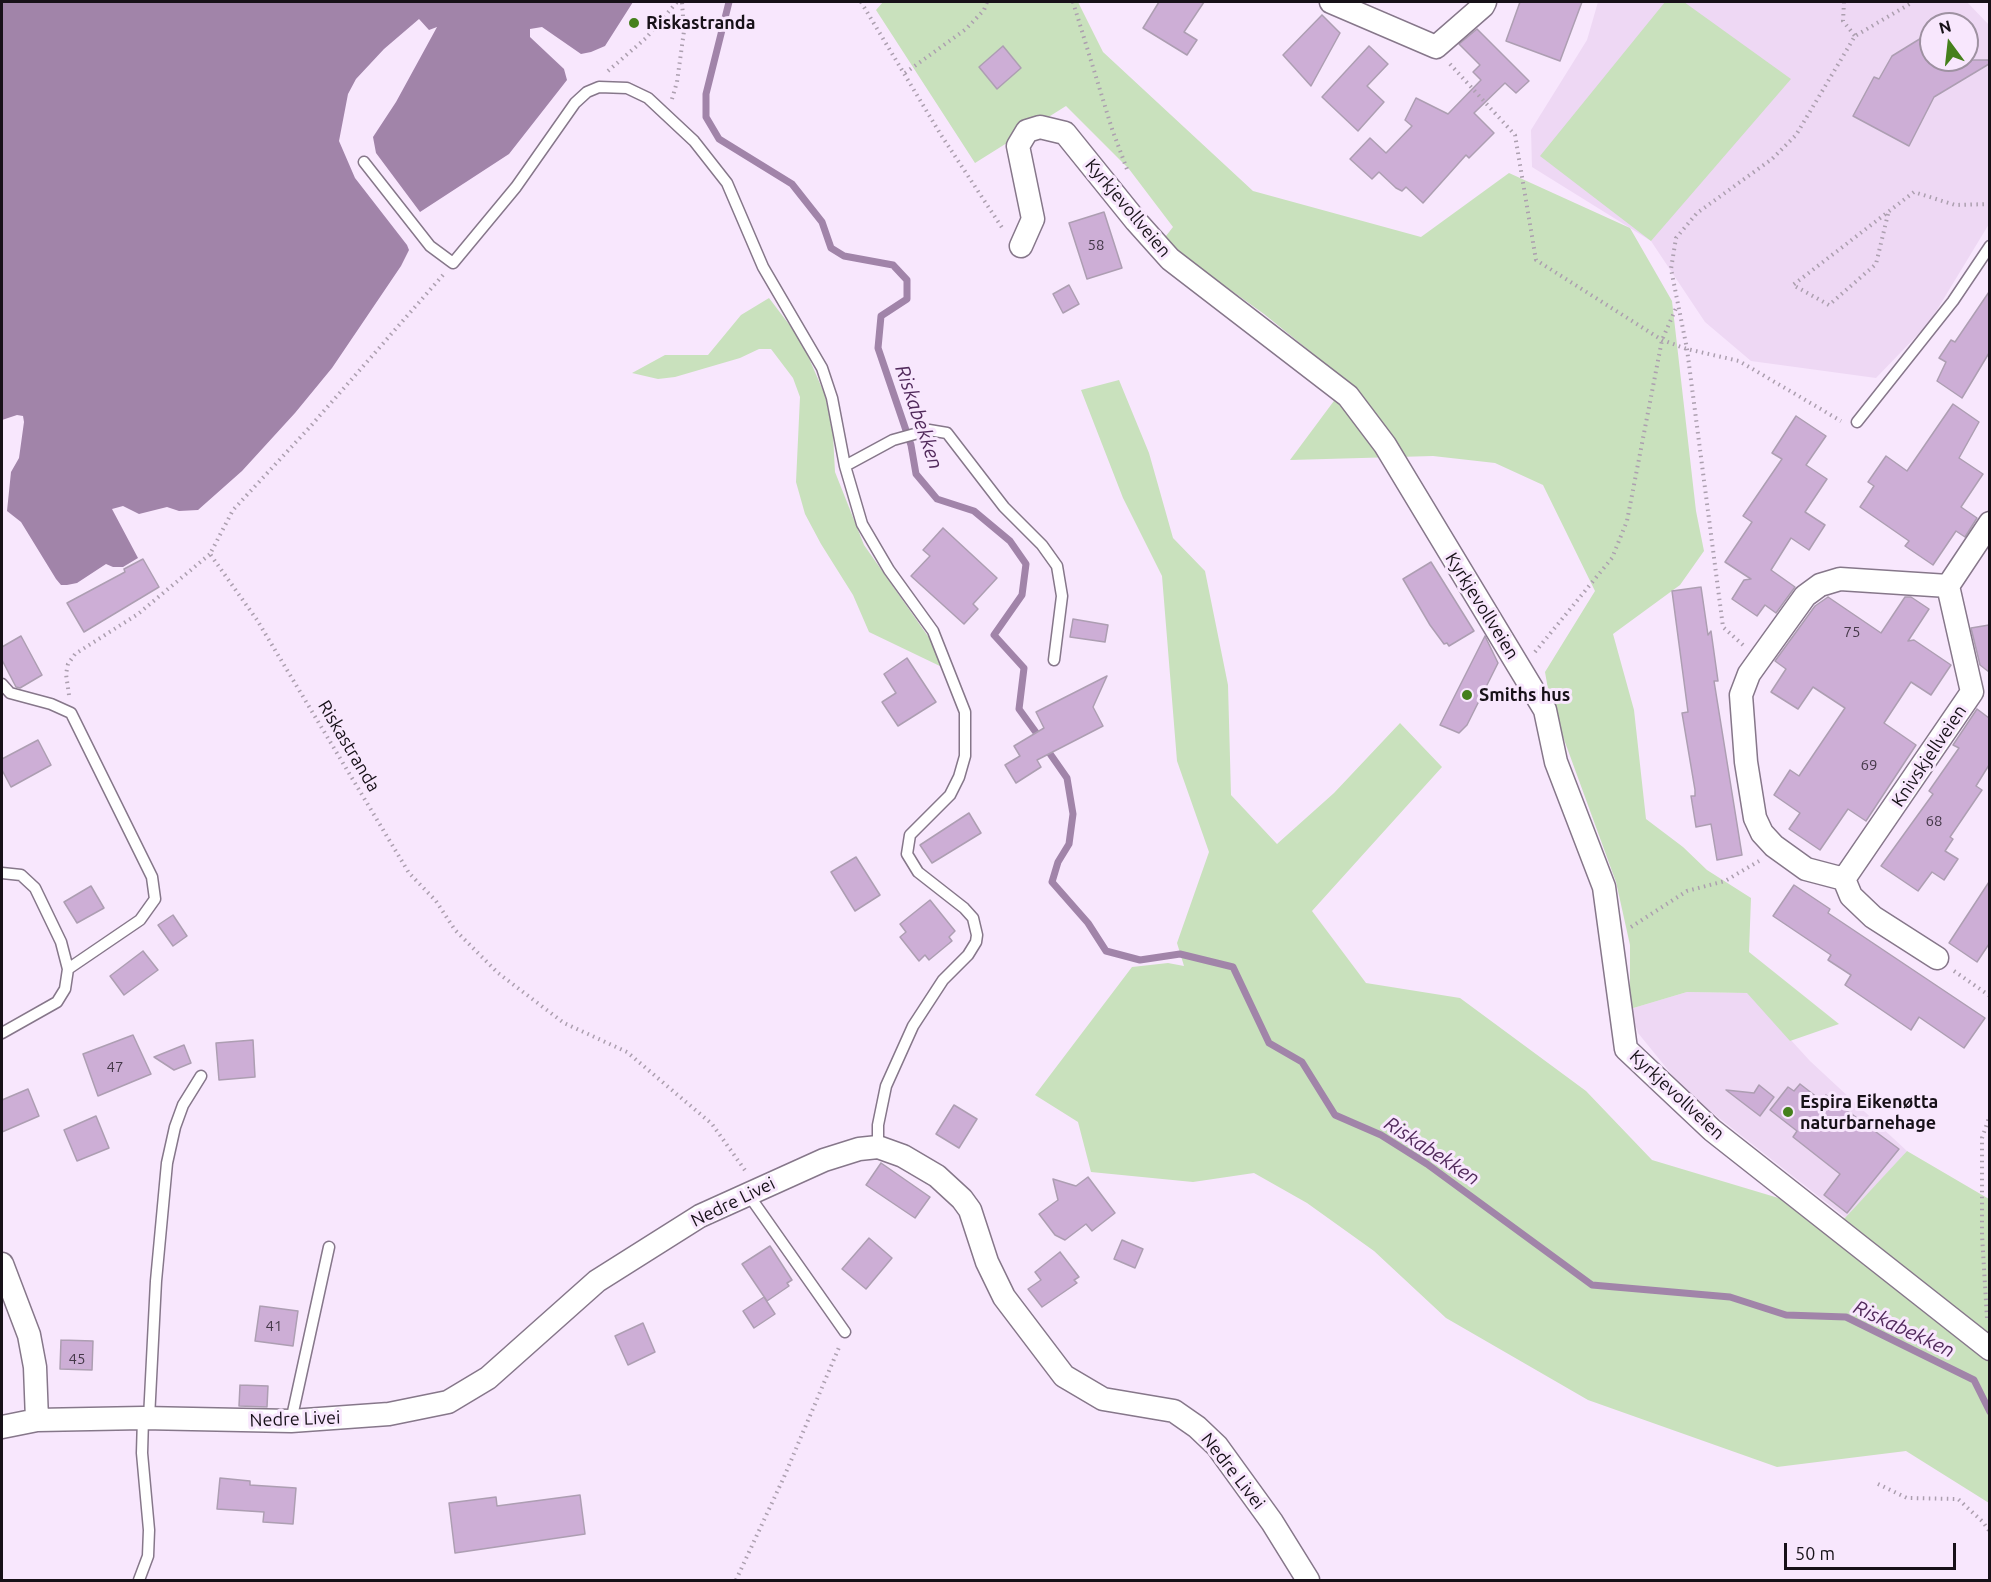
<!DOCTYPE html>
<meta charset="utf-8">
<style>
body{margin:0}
#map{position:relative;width:1991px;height:1582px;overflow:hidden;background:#f8e7fd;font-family:Ubuntu,sans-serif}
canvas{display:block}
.frame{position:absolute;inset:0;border:3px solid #171118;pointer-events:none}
.north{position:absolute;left:1919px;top:12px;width:60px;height:60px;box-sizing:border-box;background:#f8e7fd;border:2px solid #9e91a1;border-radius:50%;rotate:345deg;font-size:16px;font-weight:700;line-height:24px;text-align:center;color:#171118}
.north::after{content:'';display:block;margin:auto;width:21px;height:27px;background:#45801c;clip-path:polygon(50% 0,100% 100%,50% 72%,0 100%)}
.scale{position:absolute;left:1784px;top:1543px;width:172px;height:27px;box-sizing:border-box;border:3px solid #171118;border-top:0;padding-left:8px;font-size:18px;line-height:21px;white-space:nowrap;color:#171118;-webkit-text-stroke:4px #f8e7fd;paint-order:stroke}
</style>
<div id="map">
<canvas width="1991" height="1582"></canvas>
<div class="frame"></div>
<div class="north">N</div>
<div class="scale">50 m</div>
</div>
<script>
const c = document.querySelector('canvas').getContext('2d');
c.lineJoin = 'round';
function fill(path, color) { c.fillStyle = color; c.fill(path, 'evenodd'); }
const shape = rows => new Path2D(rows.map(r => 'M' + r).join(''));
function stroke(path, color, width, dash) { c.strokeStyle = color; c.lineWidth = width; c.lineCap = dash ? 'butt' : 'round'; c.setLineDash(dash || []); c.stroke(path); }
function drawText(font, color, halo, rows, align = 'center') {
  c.font = font + ' Ubuntu,sans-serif'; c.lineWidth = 6; c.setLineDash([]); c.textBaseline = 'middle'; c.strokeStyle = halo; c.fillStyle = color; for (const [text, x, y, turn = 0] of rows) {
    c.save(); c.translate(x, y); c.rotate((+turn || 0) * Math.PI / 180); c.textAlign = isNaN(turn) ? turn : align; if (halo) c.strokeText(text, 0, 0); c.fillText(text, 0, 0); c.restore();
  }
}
fill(shape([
 [1598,2,1967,2,1989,25,1989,224,1929,323,1876,378,1751,361,1705,322,1651,241,1532,167,1531,130,1587,40],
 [1931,24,1967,24,1967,60,1931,60],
 [1687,992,1748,993,1810,1061,1907,1151,1846,1218,1686,1092,1638,1033,1630,1009]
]), '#eed8f4');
fill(shape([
 [883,2,1078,2,1103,52,1253,191,1421,237,1509,173,1630,228,1672,301,1696,511,1704,551,1680,585,1613,634,1634,710,1646,819,1683,847,1707,870,1751,898,1749,952,1839,1024,1790,1041,1747,993,1687,992,1630,1009,1630,945,1616,882,1550,701,1545,672,1595,591,1543,485,1495,463,1433,456,1290,460,1348,382,1264,314,1162,241,1173,227,1129,169,1066,106,975,163,876,10],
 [1665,2,1684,2,1791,79,1651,241,1540,156],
 [769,298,801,340,825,395,833,435,835,472,864,545,932,642,944,668,869,632,853,595,821,544,805,514,796,482,800,397,793,378,771,349,759,349,740,358,675,377,658,379,632,373,665,355,708,355,741,315],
 [1119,380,1149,453,1173,538,1205,571,1228,685,1231,795,1277,844,1334,793,1400,723,1442,767,1312,911,1366,983,1460,998,1586,1091,1652,1160,1845,1218,1907,1151,1989,1199,1989,1503,1906,1451,1777,1467,1588,1400,1446,1318,1374,1251,1307,1203,1254,1173,1193,1182,1091,1172,1078,1122,1035,1095,1132,967,1168,963,1184,966,1177,943,1209,852,1177,761,1162,576,1123,498,1081,390]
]), '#c9e1bd');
fill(shape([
 [2,2,633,2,605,46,591,52,581,54,542,27,530,29,530,37,564,69,567,80,509,154,420,212,376,153,373,137,396,102,437,27,429,30,419,19,384,49,356,79,348,94,339,141,355,178,407,245,409,250,401,266,332,368,295,413,242,471,198,510,179,511,167,507,139,514,123,506,112,509,138,558,123,567,113,567,106,564,77,583,67,585,61,585,56,579,21,522,7,511,11,472,19,458,24,422,23,416,17,415,2,420]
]), '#a184a9');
stroke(shape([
 [729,2,706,94,706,117,719,139,792,184,822,222,831,248,844,256,893,265,907,280,907,299,881,316,878,348,911,445,916,474,937,499,974,511,1010,541,1026,564,1022,595,994,635,1024,668,1019,709,1040,738],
 [1046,748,1067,778,1073,814,1069,844,1058,862,1052,882,1088,923,1106,951,1140,960,1180,954,1233,967,1269,1043,1302,1062,1335,1115,1381,1135,1427,1164,1592,1285,1730,1297,1786,1315,1846,1317,1974,1380,1990,1412]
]), '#a184a9', 7);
const building = shape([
 [1159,2,1204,2,1184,32,1197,40,1187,55,1143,28,1159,2],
 [1520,2,1582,2,1560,61,1506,41,1520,2],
 [1322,15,1340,33,1311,86,1283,55,1322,15],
 [1477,29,1529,81,1516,93,1505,83,1474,113,1494,133,1469,158,1466,155,1423,203,1406,187,1402,191,1396,188,1379,172,1372,179,1350,159,1370,138,1386,153,1412,126,1405,120,1416,98,1448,114,1481,80,1473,72,1480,65,1459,44,1477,29],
 [1931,32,1931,60,1989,60,1989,64,1934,97,1909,146,1853,116,1874,77,1879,79,1892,56,1931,32],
 [1003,46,1021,68,997,89,979,67,1003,46],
 [1369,46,1388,64,1367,86,1384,102,1358,131,1322,97,1369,46],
 [1104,212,1122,268,1087,279,1069,223,1104,212],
 [1069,285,1079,304,1063,313,1053,294,1069,285],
 [1989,292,1989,353,1962,398,1937,381,1946,362,1939,358,1951,340,1955,342,1989,292],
 [1953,404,1979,422,1959,458,1983,474,1961,507,1977,518,1965,537,1956,531,1933,565,1905,546,1909,541,1860,507,1874,486,1868,482,1886,456,1907,471,1953,404],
 [1796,416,1826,436,1806,465,1827,479,1805,512,1825,525,1809,550,1791,538,1771,570,1795,587,1776,613,1765,605,1757,616,1732,599,1744,580,1751,579,1725,562,1752,522,1743,516,1782,459,1772,453,1796,416],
 [943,528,997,578,973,604,978,609,964,624,911,576,930,556,923,550,943,528],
 [143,559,159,587,84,632,67,603,125,572,124,569,143,559],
 [1431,562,1474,631,1449,646,1447,643,1444,644,1430,625,1403,579,1431,562],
 [1701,587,1708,635,1711,631,1718,681,1714,681,1742,855,1717,860,1711,824,1696,827,1691,796,1695,796,1695,790,1682,713,1688,712,1672,591,1701,587],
 [1828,597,1881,633,1905,597,1911,597,1929,609,1908,641,1914,640,1951,665,1931,695,1911,682,1884,723,1916,745,1866,821,1848,809,1820,850,1789,829,1800,813,1774,795,1790,770,1799,776,1845,708,1813,687,1798,709,1771,692,1786,669,1775,661,1815,606,1828,597],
 [1073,619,1108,625,1105,642,1070,637,1073,619],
 [1989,625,1989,672,1980,665,1971,628,1989,625],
 [21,636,42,675,20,688,16,687,2,660,2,647,21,636],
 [1485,636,1498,663,1467,725,1459,733,1440,725,1485,636],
 [907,658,936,702,898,726,882,702,896,693,884,674,907,658],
 [1107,676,1093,707,1103,726,1037,760,1041,767,1016,783,1005,765,1020,756,1014,746,1044,728,1036,712,1107,676],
 [1977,709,1989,718,1989,765,1976,786,1982,790,1950,837,1953,839,1945,851,1958,859,1944,880,1932,872,1918,891,1881,866,1933,794,1929,791,1959,748,1953,745,1977,709],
 [38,740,51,765,11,787,2,770,2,759,38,740],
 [969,813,981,833,932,863,920,845,969,813],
 [856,857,880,895,855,911,831,872,856,857],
 [1989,882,1989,944,1977,962,1949,943,1989,882],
 [1794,885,1830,909,1828,913,1985,1018,1964,1048,1919,1017,1911,1030,1845,985,1851,975,1828,960,1831,955,1773,916,1794,885],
 [91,886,104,908,77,923,64,902,91,886],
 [930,900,955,931,949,937,952,941,929,960,925,955,919,961,900,937,906,932,900,924,930,900],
 [173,915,187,936,173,946,158,925,173,915],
 [143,951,158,970,124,995,110,976,143,951],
 [133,1035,151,1074,98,1096,83,1054,133,1035],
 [253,1040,255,1077,219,1080,216,1043,253,1040],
 [184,1045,191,1063,174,1070,154,1057,184,1045],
 [1800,1084,1822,1101,1826,1095,1899,1149,1847,1213,1824,1195,1840,1174,1793,1137,1797,1131,1770,1110,1788,1087,1794,1091,1800,1084],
 [1759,1085,1774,1097,1760,1116,1726,1090,1754,1093,1759,1085],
 [28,1089,39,1116,2,1132,2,1100,28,1089],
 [954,1105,977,1119,959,1148,936,1134,954,1105],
 [96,1116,109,1148,77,1161,64,1130,96,1116],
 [881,1163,930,1197,915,1218,866,1185,881,1163],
 [1088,1177,1115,1213,1092,1231,1086,1224,1065,1240,1055,1235,1039,1214,1058,1200,1053,1179,1076,1186,1088,1177],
 [869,1238,892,1258,866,1289,842,1269,869,1238],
 [1122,1240,1143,1249,1135,1268,1114,1259,1122,1240],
 [770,1246,792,1280,787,1283,789,1286,767,1301,742,1264,770,1246],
 [1060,1252,1079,1277,1074,1280,1077,1283,1042,1307,1028,1289,1041,1280,1035,1272,1060,1252],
 [764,1297,775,1314,754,1328,743,1311,764,1297],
 [260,1306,298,1311,293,1346,255,1341,260,1306],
 [643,1323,655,1352,628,1365,615,1336,643,1323],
 [61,1340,93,1341,92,1370,60,1369,61,1340],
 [240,1385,268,1386,267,1407,239,1406,240,1385],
 [220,1478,250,1481,250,1485,296,1488,293,1524,263,1522,264,1512,217,1509,220,1478],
 [580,1495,585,1534,455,1553,449,1503,496,1497,497,1506,580,1495]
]);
fill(building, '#cdaed6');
stroke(building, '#ad9eb2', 1.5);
const service = shape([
 [364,162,430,246,453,263,516,187,575,103,587,92,599,87,627,88,648,98,694,141,727,183,763,267,822,368,832,398,845,466,862,524,889,570,933,631,965,712,965,756,959,777,950,795,910,835,907,854,918,872,964,908,973,918,977,935,976,942,968,955,943,980,913,1026,886,1086,878,1125,878,1147],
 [1857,422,1953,301,1990,246],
 [845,466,893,440,929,430,947,433,1004,507,1042,545,1057,566,1062,596,1054,660],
 [2,684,10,693,51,704,71,713,152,877,155,899,140,920,68,969],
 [2,873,21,875,35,888,61,942,68,969,65,989,57,1002,2,1033],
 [748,1194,845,1332],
 [149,1418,156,1281,167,1163,175,1127,183,1105,201,1076],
 [291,1421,329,1247],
 [139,1580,148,1556,149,1530,142,1453,143,1418]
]);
const minor = shape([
 [1331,2,1436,47,1483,6,1485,2],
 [1021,246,1033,219,1018,146,1027,131,1040,127,1065,133,1136,221,1170,259,1348,396,1385,445,1545,710,1556,762,1604,887,1626,1049,1712,1130,1990,1349],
 [1844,879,1806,869,1774,846,1762,833,1755,818,1746,762,1741,695,1749,674,1759,660,1805,596,1820,585,1840,579,1948,586],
 [1937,958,1873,917,1851,896,1844,879,1972,692,1948,586,1990,523],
 [2,1264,29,1335,35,1367,37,1420],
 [2,1427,37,1420,143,1418,291,1421,389,1414,448,1402,488,1378,597,1281,700,1216,824,1160,859,1149,878,1147,903,1156,937,1176,962,1199,970,1210,987,1262,1004,1297,1064,1376,1103,1399,1174,1411,1197,1427,1217,1446,1272,1522,1308,1580]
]);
stroke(service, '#86778a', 13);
stroke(minor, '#86778a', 25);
stroke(shape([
 [861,2,941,135,1003,229],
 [1073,2,1112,129,1128,172],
 [1844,2,1843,21,1855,36],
 [1450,64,1515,135,1536,260,1662,340,1687,349,1739,361,1841,421],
 [608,71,646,38,677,2],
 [905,73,966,29,984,10,987,2],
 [672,99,677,82,684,31,682,2],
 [1888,214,1876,264,1829,305,1793,285,1914,192,1955,205,1990,204],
 [443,275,309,428,233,510,210,554,257,620,409,873,436,901,455,930,498,973,564,1023,627,1052,712,1124,747,1173],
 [1743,645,1723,627,1687,349,1671,269,1676,238,1697,213,1772,159,1796,135,1855,36,1913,2],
 [1535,652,1612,558,1627,521,1662,340,1677,306],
 [69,695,66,674,68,664,75,654,138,614,210,554],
 [1631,927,1687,891,1725,881,1759,861],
 [1954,971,1990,996],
 [1987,1318,1982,1235,1982,1138,1990,1115],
 [1878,1484,1907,1498,1958,1499,1983,1522,1990,1532],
 [736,1580,784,1477,840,1345]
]), '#ac9faf', 4, [1.5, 4.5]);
stroke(service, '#fff', 10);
stroke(minor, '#fff', 22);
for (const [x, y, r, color] of [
 [634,23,6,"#45801c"],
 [1467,695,6,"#45801c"],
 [1788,1112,6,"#45801c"]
]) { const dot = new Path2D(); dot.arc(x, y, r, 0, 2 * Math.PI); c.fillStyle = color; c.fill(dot); stroke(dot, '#f8e7fd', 2); }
drawText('15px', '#443848', null, [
 ["58",1096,245],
 ["75",1852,632],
 ["69",1869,765],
 ["68",1934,821],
 ["47",115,1067],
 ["41",274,1326],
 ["45",77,1359]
]);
drawText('bold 18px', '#171118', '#f8e7fd', [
 ["Riskastranda",646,23],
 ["Smiths hus",1479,695],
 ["Espira Eikenøtta",1800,1102],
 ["naturbarnehage",1800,1123]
], 'left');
drawText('18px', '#171118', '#f8e7fd', [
 ["Kyrkjevollveien",1128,208,50],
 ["Kyrkjevollveien",1482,606,58],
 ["Riskastranda",349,746,59],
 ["Knivskjellveien",1929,756,-56],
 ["Kyrkjevollveien",1677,1095,43],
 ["Nedre Livei",733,1202,-26],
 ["Nedre Livei",295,1419,-2],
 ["Nedre Livei",1233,1471,52]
]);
drawText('italic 20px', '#51295b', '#f8e7fd', [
 ["Riskabekken",919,417,71],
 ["Riskabekken",1432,1151,33],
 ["Riskabekken",1904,1329,25]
]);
</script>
